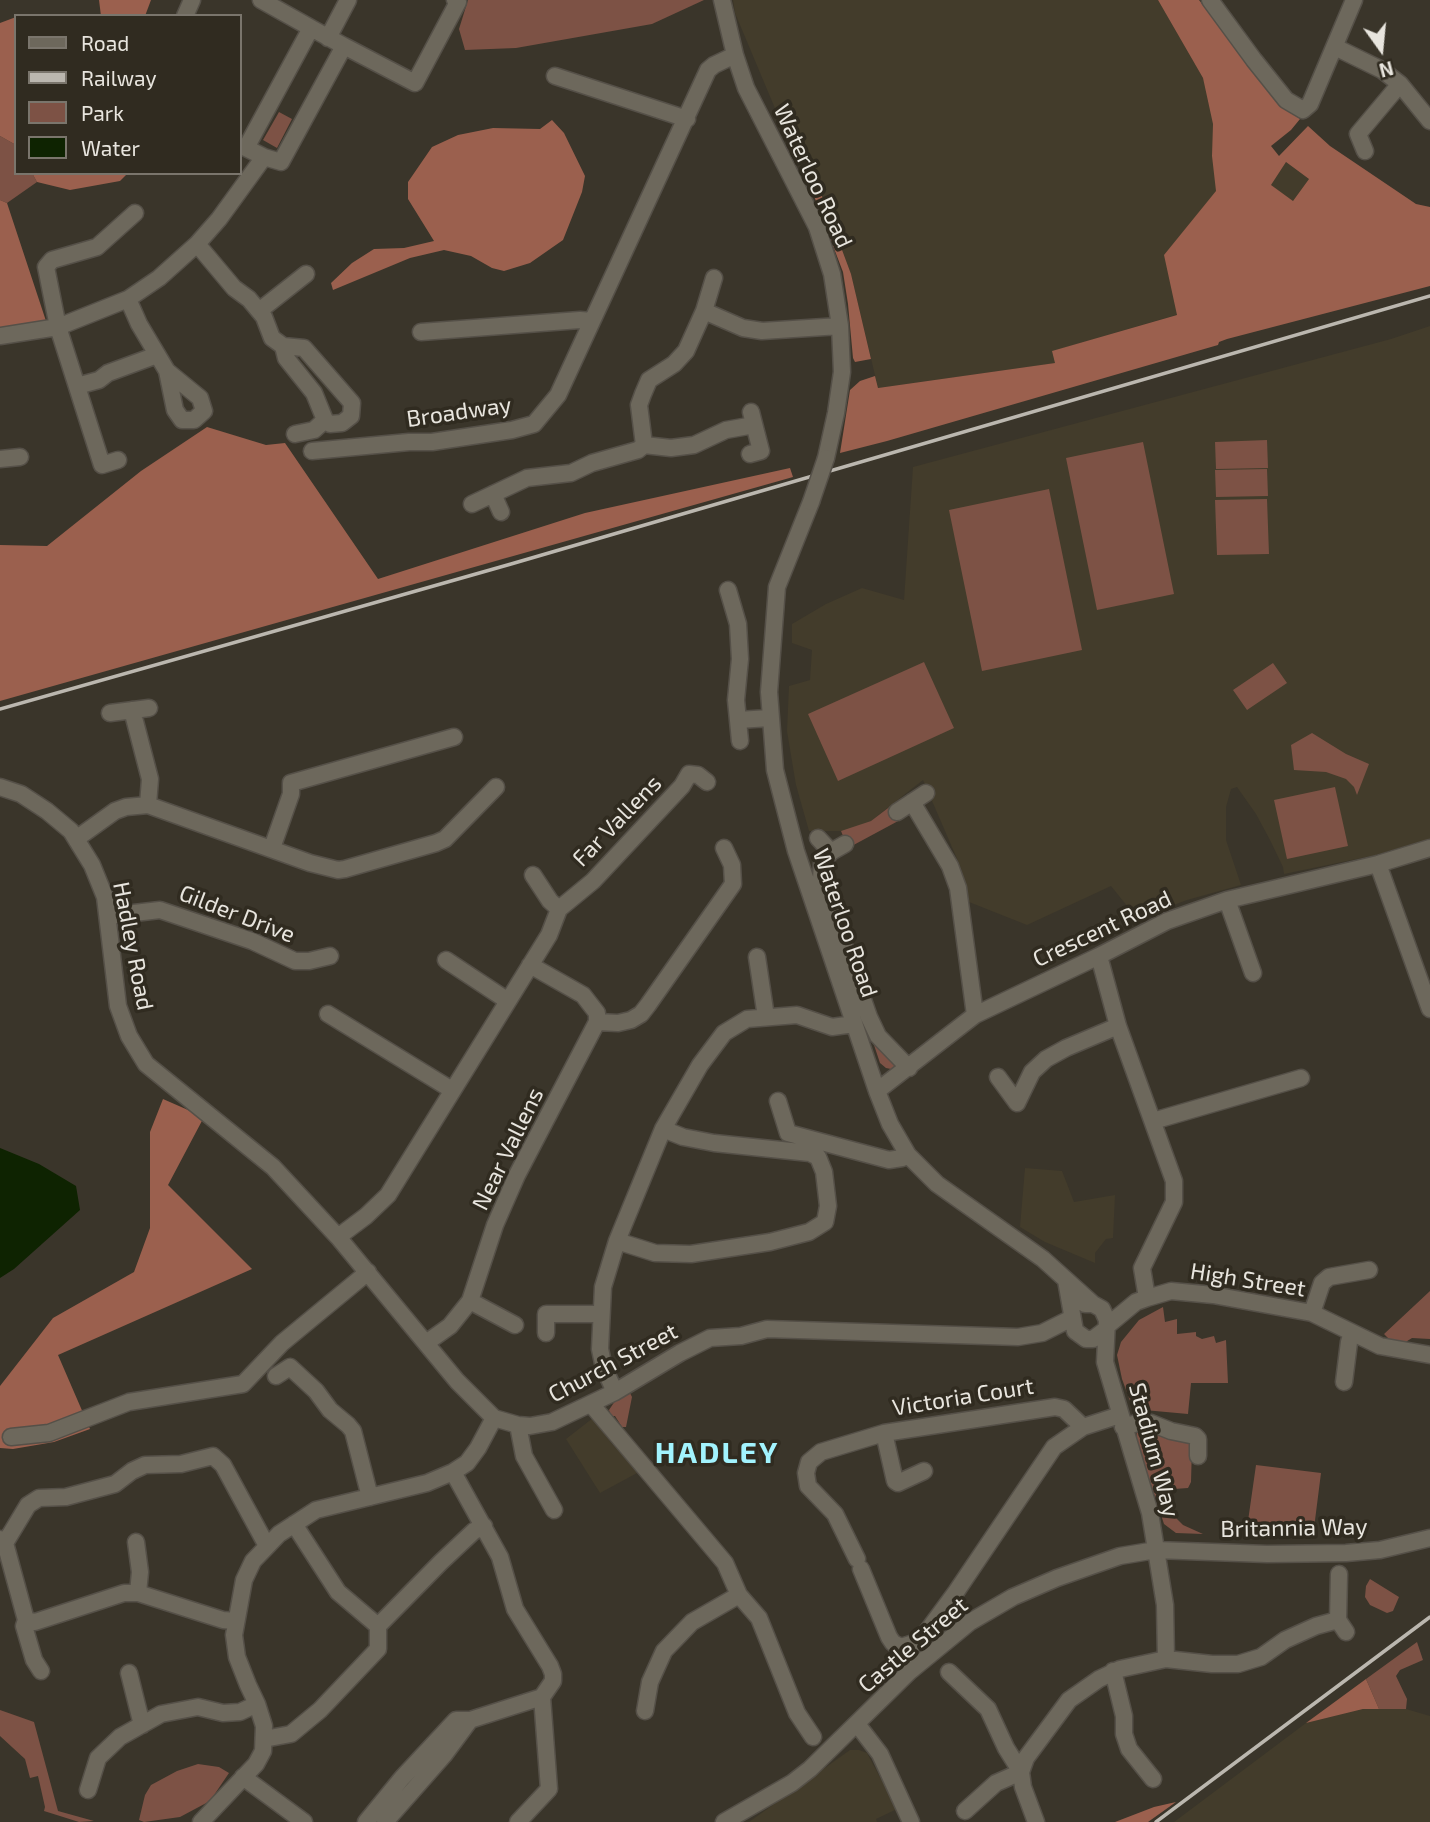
<!DOCTYPE html>
<style>
body{margin:0}
#map{position:relative;width:1430px;height:1822px;overflow:hidden;background:#3a352a;font-family:"Exo 2",sans-serif}
canvas{display:block}
.legend{position:absolute;left:14px;top:14px;width:228px;height:161px;box-sizing:border-box;background:#302b20;border:2px solid #7a756c;margin:0;padding:9px 12px;list-style:none;font-size:21px;color:#e8e5de}
.legend li{display:flex;align-items:center;gap:14px;height:35px}
.legend b{width:35px;border:2px solid #7a756c}
.north{position:absolute;left:1346px;top:14px;width:70px;height:70px;-webkit-text-stroke:5px #302b20;paint-order:stroke;rotate:165deg;font-size:19px;font-weight:700;line-height:28px;text-align:center;color:#e8e5de}
.north::after{content:'';display:block;margin:auto;width:24px;height:32px;background:#e8e5de;clip-path:polygon(50% 0,100% 100%,50% 72%,0 100%)}
</style>
<div id="map">
<canvas width="1430" height="1822"></canvas>
<ul class="legend">
<li><b style="height:9px;background:#6d685c"></b>Road</li>
<li><b style="height:9px;background:#bbb7af"></b>Railway</li>
<li><b style="height:19px;background:#7d5245"></b>Park</li>
<li><b style="height:19px;background:#0e2301"></b>Water</li>
</ul>
<div class="north">N</div>
</div>
<script>
const c = document.querySelector('canvas').getContext('2d');
c.lineJoin = 'round';
function fill(path, color) { c.fillStyle = color; c.fill(path, 'evenodd'); }
const shape = rows => new Path2D(rows.map(r => 'M' + r).join(''));
function stroke(path, color, width, dash) { c.strokeStyle = color; c.lineWidth = width; c.lineCap = dash ? 'butt' : 'round'; c.setLineDash(dash || []); c.stroke(path); }
function drawText(font, color, halo, rows, align = 'center') {
  c.font = font + ' "Exo 2",sans-serif'; c.lineWidth = 7; c.setLineDash([]); c.textBaseline = 'middle'; c.strokeStyle = halo; c.fillStyle = color; for (const [text, x, y, turn = 0] of rows) {
    c.save(); c.translate(x, y); c.rotate((+turn || 0) * Math.PI / 180); c.textAlign = isNaN(turn) ? turn : align; if (halo) c.strokeText(text, 0, 0); c.fillText(text, 0, 0); c.restore();
  }
}
fill(shape([
 [733,0,1158,0,1203,78,1267,149,1227,300,1053,351,1056,363,878,388,851,274,810,163,787,137,735,13],
 [1286,162,1309,179,1293,201,1270,185],
 [1430,326,1430,839,1376,855,1284,874,1283,867,1270,840,1256,814,1237,787,1231,789,1226,807,1226,840,1241,885,1187,900,1155,912,1148,908,1136,917,1111,886,1027,925,969,902,961,868,923,780,871,821,845,831,809,831,796,785,787,731,789,686,810,680,812,650,792,643,792,624,826,604,862,588,904,600,913,467,1391,339],
 [1025,1168,1062,1171,1074,1202,1115,1195,1113,1238,1106,1239,1095,1253,1095,1263,1045,1242,1020,1227],
 [593,1418,612,1444,639,1472,600,1493,566,1439],
 [1363,1709,1406,1709,1430,1716,1430,1822,1174,1822,1306,1723],
 [850,1750,859,1750,867,1753,897,1809,876,1819,877,1822,749,1822]
]), '#433c2b');
fill(shape([
 [468,0,704,0,652,24,516,48,465,50,459,29],
 [279,112,292,119,277,148,263,140],
 [0,136,16,145,16,173,32,173,37,182,7,203,0,200],
 [1267,440,1268,468,1216,469,1215,442],
 [1143,442,1174,594,1097,610,1066,458],
 [1267,469,1268,496,1216,497,1215,470],
 [1049,489,1082,650,982,671,949,510],
 [1267,499,1269,554,1217,555,1215,500],
 [924,662,954,728,838,781,808,714],
 [1273,663,1287,683,1247,710,1233,690],
 [1312,733,1346,754,1369,764,1357,795,1354,787,1346,779,1326,772,1294,770,1291,745],
 [1335,787,1348,846,1287,859,1274,800],
 [892,805,900,820,848,848,841,831,871,821],
 [876,1041,897,1064,895,1067,891,1069,886,1068,880,1063,873,1042],
 [1430,1291,1430,1339,1412,1338,1404,1343,1391,1341,1384,1334],
 [1163,1307,1165,1322,1177,1319,1177,1334,1196,1332,1196,1336,1202,1339,1214,1336,1216,1343,1226,1340,1228,1383,1191,1383,1188,1414,1133,1409,1122,1379,1117,1355,1121,1342,1139,1320],
 [630,1393,632,1397,626,1427,622,1427,615,1416,611,1416,609,1410,615,1401],
 [1145,1427,1189,1440,1192,1446,1191,1482,1188,1488,1160,1490,1165,1507,1183,1525,1203,1534,1176,1533,1164,1524,1136,1439,1137,1431],
 [1256,1465,1321,1473,1313,1536,1247,1528],
 [1370,1579,1399,1597,1393,1611,1387,1613,1370,1605,1365,1597,1366,1586],
 [1417,1642,1423,1660,1400,1670,1396,1676,1407,1699,1406,1709,1379,1709,1366,1679],
 [0,1710,34,1722,58,1811,94,1821,79,1822,44,1811,45,1807,38,1776,30,1778,25,1759,0,1736],
 [198,1764,219,1767,229,1773,210,1801,180,1817,144,1822,139,1820,145,1795,151,1785,177,1771]
]), '#7d5245');
fill(shape([
 [99,0,151,0,145,16,101,16],
 [1158,0,1199,0,1281,102,1300,119,1291,130,1271,146,1279,156,1308,126,1330,146,1416,204,1430,207,1430,286,1227,339,1219,342,1218,345,887,441,840,453,850,390,860,381,875,376,878,388,1055,363,1052,351,1177,315,1164,255,1216,191,1212,156,1213,124,1203,78],
 [1286,162,1309,179,1293,201,1271,185],
 [16,17,16,145,0,136,0,23],
 [552,120,564,133,585,176,582,192,563,240,530,263,504,271,492,268,471,256,444,250,410,258,333,290,331,283,352,263,374,249,404,248,434,241,408,199,408,182,432,147,458,135,493,128,540,129],
 [32,173,128,173,120,181,70,190,37,182],
 [819,188,851,274,871,359,855,362,853,358,848,304,843,272,814,196],
 [0,200,7,203,46,321,0,328],
 [207,427,266,445,285,443,378,579,585,513,790,468,793,477,0,701,0,545,47,546,141,471],
 [163,1099,204,1117,168,1185,252,1269,58,1355,90,1429,54,1442,13,1449,0,1448,0,1386,53,1318,134,1272,150,1228,150,1132],
 [1366,1679,1379,1709,1363,1709,1306,1723],
 [1176,1802,1148,1822,1115,1822,1154,1807]
]), '#9b604e');
fill(shape([
 [0,1148,39,1164,76,1186,80,1210,14,1269,0,1278]
]), '#0e2301');
const minor = shape([
 [261,0,311,28],
 [722,0,735,55,746,88,817,227,832,274,840,326,842,372,836,413,826,458],
 [1210,0,1254,60,1286,100,1303,110,1310,104,1354,0],
 [185,16,192,0],
 [328,38,348,0],
 [344,46,415,83,458,2,455,0],
 [1335,47,1382,70,1400,84,1430,121],
 [555,76,687,119],
 [1365,151,1358,134,1400,84],
 [197,244,234,288,249,299,264,317,272,338,283,346,304,348,352,403,351,416,342,423,330,424,325,420,314,393,286,358,283,346],
 [128,299,139,324,167,371,175,410,182,420,194,420,204,411,200,398,167,371],
 [259,311,306,274],
 [704,311,714,278],
 [421,332,580,320,592,321],
 [0,336,58,327,128,299,159,278,197,244,219,219,264,157,246,148,311,28,344,46,281,162,264,157],
 [77,386,99,380,108,373,157,355],
 [295,434,314,430,325,420],
 [644,445,671,448,694,445,726,430,754,425],
 [312,451,409,442,432,442,512,430,534,424,558,395,708,70,714,65,735,55],
 [750,454,761,451,751,412],
 [0,459,20,457],
 [118,460,102,465,58,327,46,267,52,260,97,247,135,213],
 [493,494,501,512],
 [811,502,777,587,769,692,775,770,796,851,877,1091,890,1124,908,1155,937,1184,1043,1259,1093,1304],
 [472,504,527,478,571,473,592,463,638,450,644,445,639,405,643,394,649,380,674,364,686,351,704,311,743,328,762,331,840,326],
 [728,590,738,624,740,659,736,700,740,741],
 [132,710,150,779,148,805],
 [110,713,149,708],
 [738,720,770,718],
 [0,787,21,794,47,811,71,831,92,865,105,897,118,1006,129,1036,146,1064,273,1167,338,1237,457,1381,494,1418,518,1425,530,1426,552,1422,615,1392,680,1353,710,1338,741,1336,767,1329,1018,1337,1042,1333,1072,1318],
 [912,802,950,866,958,888,975,1015],
 [897,812,926,793],
 [818,838,831,852],
 [76,839,115,811,126,807,148,805,310,863,338,870,345,869,436,843,445,839,496,787],
 [845,844,831,852,822,863,821,879,869,1017,878,1036,909,1068],
 [272,848,291,794,291,783,454,737],
 [1378,864,1430,1009],
 [533,875,550,901,559,909],
 [1227,900,1253,973],
 [108,916,160,910,252,941,295,961,309,961,330,956],
 [1099,956,1118,1026,1174,1181,1174,1202,1142,1268,1147,1298],
 [757,957,766,1017],
 [446,960,508,1001],
 [328,1014,452,1090],
 [597,1022,618,1023,631,1020,641,1014,648,1005,733,884,732,865,724,848],
 [998,1077,1017,1103,1032,1072,1046,1059,1066,1048,1118,1026],
 [877,1091,975,1015,1099,956,1167,921,1227,900,1378,864,1430,848],
 [778,1101,788,1133,889,1160,902,1158,908,1155],
 [1153,1121,1301,1078],
 [338,1237,366,1216,388,1195,549,935,559,909,593,881,682,786,689,774,698,775,707,782],
 [617,1241,655,1253,691,1254,770,1242,809,1232,825,1222,828,1206,824,1172,818,1157,810,1153,714,1143,683,1137,663,1129],
 [1066,1280,1075,1331,1086,1339,1093,1339,1105,1330],
 [470,1301,515,1325],
 [1085,1304,1093,1304,1102,1309,1107,1320,1105,1362,1150,1513,1165,1605,1166,1659],
 [1312,1313,1322,1283,1329,1277,1369,1270],
 [1107,1326,1136,1302,1147,1298,1171,1291,1213,1295,1312,1313,1380,1346,1430,1355],
 [546,1333,546,1314,600,1314],
 [426,1343,450,1326,470,1301,495,1225,517,1175,597,1022,597,1013,583,995,530,965],
 [276,1376,290,1367,316,1391,330,1410,348,1425,353,1431,370,1497],
 [1344,1382,1349,1342,1352,1333],
 [615,1392,604,1368,600,1349,603,1287,617,1241,663,1129,700,1065,724,1033,747,1019,797,1015,832,1027,854,1024],
 [591,1404,725,1563,739,1595,759,1618,797,1713,813,1737],
 [518,1425,524,1456,554,1510],
 [1123,1427,1141,1422,1151,1423,1171,1431,1195,1436,1198,1439,1198,1456],
 [884,1433,1055,1407,1064,1409,1083,1427],
 [11,1437,49,1433,129,1402,243,1384,282,1343,368,1272],
 [453,1472,500,1557,515,1609,550,1666,553,1674,553,1681,542,1697,549,1789,518,1822],
 [0,1539,5,1543,26,1620,35,1622,124,1593,138,1593,223,1620,235,1621],
 [136,1542,140,1572,138,1593],
 [5,1543,28,1505,39,1498,66,1497,115,1484,132,1471,145,1465,181,1464,213,1456,223,1465,267,1546],
 [857,1559,835,1514,808,1486,806,1473,809,1462,821,1452,884,1433,895,1481,898,1483,924,1471],
 [861,1569,889,1637,893,1643,901,1647,920,1641,956,1592,1054,1447,1083,1427,1120,1415],
 [1339,1574,1338,1620,1346,1632],
 [26,1620,24,1626,34,1660,41,1671],
 [378,1626,441,1562,474,1531,484,1526],
 [1113,1671,1124,1716,1124,1734,1129,1749,1153,1779],
 [949,1672,988,1709,1006,1748,1021,1772,996,1783,965,1811],
 [129,1673,142,1725],
 [645,1711,650,1682,664,1651,692,1622,739,1595],
 [857,1724,880,1754,911,1822],
 [264,1739,291,1734,320,1710,378,1649,378,1626,338,1592,294,1524],
 [243,1777,304,1822],
 [88,1790,98,1758,120,1737,161,1714,198,1707,223,1713,240,1712,257,1704],
 [201,1822,256,1764,263,1751,264,1726,257,1704,248,1685,237,1657,234,1635,244,1580,253,1561,279,1534,316,1510,427,1483,453,1472,467,1463,478,1448,494,1418],
 [366,1822,402,1778,456,1720,470,1720],
 [385,1822,444,1755,470,1720,542,1697],
 [724,1822,792,1783,810,1769,909,1672,970,1622,1013,1597,1057,1578,1120,1556,1156,1550,1267,1554,1346,1553,1380,1550,1430,1538],
 [1036,1822,1023,1787,1021,1772,1026,1758,1069,1700,1099,1679,1120,1669,1166,1659,1212,1664,1238,1664,1261,1657,1285,1640,1316,1626,1338,1620]
]);
stroke(minor, '#555048', 19);
stroke(minor, '#6d685c', 16);
stroke(shape([
 [0,709,511,564,1430,296],
 [1156,1822,1430,1617]
]), '#bbb7af', 3.5);
const minorBridge = shape([
 [811,502,826,458]
]);
stroke(minorBridge, '#555048', 19, []);
stroke(minorBridge, '#6d685c', 16);
drawText('23px', '#e8e5de', '#302b20', [
 ["Waterloo Road",813,176,65],
 ["Broadway",459,412,-8],
 ["Far Vallens",617,821,-46],
 ["Gilder Drive",237,914,21],
 ["Waterloo Road",845,923,71],
 ["Crescent Road",1102,929,-25],
 ["Hadley Road",133,946,79],
 ["Near Vallens",508,1149,-64],
 ["High Street",1248,1280,9],
 ["Church Street",613,1363,-28],
 ["Victoria Court",963,1397,-9],
 ["Stadium Way",1154,1450,75],
 ["Britannia Way",1294,1528,-1],
 ["Castle Street",913,1645,-40]
]);
c.letterSpacing = '2px';
drawText('bold 30px', '#a2f3fe', '#302b20', [
 ["HADLEY",717,1453]
]);
c.letterSpacing = '0px';
</script>
